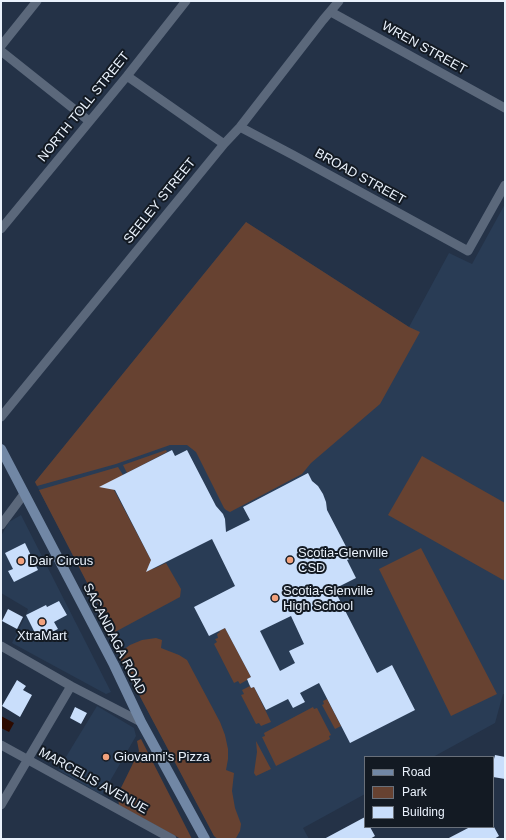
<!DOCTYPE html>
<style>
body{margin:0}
#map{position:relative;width:506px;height:840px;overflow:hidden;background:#243247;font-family:Helvetica,sans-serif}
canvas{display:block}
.frame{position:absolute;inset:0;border:2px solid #eaf2fc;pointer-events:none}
.legend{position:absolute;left:364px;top:756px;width:130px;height:72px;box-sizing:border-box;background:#131a23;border:1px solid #69707a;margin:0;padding:5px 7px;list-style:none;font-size:12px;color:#eaf2fc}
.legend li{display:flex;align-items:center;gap:8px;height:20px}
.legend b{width:20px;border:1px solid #69707a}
</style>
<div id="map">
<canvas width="506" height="840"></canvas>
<div class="frame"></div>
<ul class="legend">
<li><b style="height:5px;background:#7187a5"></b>Road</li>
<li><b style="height:11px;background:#674231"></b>Park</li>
<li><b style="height:11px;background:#c9defb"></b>Building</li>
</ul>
</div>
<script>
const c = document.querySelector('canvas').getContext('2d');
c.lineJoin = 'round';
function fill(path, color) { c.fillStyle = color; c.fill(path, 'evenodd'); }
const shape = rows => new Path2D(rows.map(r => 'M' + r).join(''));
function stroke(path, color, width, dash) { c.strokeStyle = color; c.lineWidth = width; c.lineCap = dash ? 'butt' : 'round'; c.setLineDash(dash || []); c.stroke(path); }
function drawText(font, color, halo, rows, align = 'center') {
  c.font = font + ' Helvetica,sans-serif'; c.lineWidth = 4; c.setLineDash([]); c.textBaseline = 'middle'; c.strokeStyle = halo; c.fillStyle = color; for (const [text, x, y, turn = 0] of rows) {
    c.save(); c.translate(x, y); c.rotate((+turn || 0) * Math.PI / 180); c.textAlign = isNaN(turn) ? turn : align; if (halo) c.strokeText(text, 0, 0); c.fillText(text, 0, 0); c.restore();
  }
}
fill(shape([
 [505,204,505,694,503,694,495,723,433,757,365,757,365,794,303,828,309,839,216,839,119,657,115,632,111,629,35,482,246,222,409,327,449,253,472,264],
 [21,515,111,692,106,694,12,643,26,615,28,609,1,593,1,536,9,522],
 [97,706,134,728,136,736,102,795,58,770]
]), '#293c55');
fill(shape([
 [246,222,409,327,420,332,380,404,311,463,302,474,230,512,226,510,224,508,196,452,187,445,170,445,116,464,37,486,35,482],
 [166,450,167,452,127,473,123,465],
 [422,456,505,503,505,581,388,515],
 [118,467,123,475,108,489,113,488,152,562,149,564,149,568,153,569,166,563,181,589,180,597,115,632,111,629,39,490],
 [421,548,497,694,451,716,379,569],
 [225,628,251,677,247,679,247,680,240,684,238,681,234,683,214,644,217,642,215,639,218,638,217,634,220,632,219,631],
 [156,638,162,640,161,648,179,655,187,660,220,722,225,735,228,749,228,759,226,770,234,773,232,791,235,808,241,824,240,831,236,838,233,839,218,839,214,836,119,657,123,650,130,645,142,640],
 [250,686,251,688,254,687,271,722,261,726,259,723,256,724,241,695,244,694,242,690],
 [327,699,341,726,335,729,322,705,324,704,323,701],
 [313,707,314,709,317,708,331,735,329,736,330,739,276,766,262,737,265,736,264,733],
 [141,739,192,839,181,839,122,807,119,805,118,798,118,794,139,751,137,741],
 [256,741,271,769,256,776,254,773,257,752]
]), '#674231');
fill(shape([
 [1,716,14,723,9,732,1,728]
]), '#2c0a00');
fill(shape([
 [172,450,175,456,187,450,216,506,223,514,225,519,226,532,250,520,243,507,308,473,312,481,318,486,323,494,326,502,327,510,352,558,347,560,356,578,334,589,377,673,392,665,415,710,350,743,319,683,300,693,305,702,293,708,288,699,266,710,254,687,251,688,249,684,247,679,251,677,225,628,209,636,194,607,235,586,212,539,146,572,151,560,115,490,99,487],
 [291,616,304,644,289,651,295,663,280,671,260,631],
 [25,543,38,570,14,582,8,571,13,569,5,553],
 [59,601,67,615,54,622,58,629,38,639,26,615,46,605,47,607],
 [8,609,23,617,17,629,2,621],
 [17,680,26,686,23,690,32,695,20,717,2,706],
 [75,707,87,713,81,724,70,718],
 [495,755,505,757,505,779,493,777,493,763],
 [365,817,365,827,370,827,375,836,370,839,324,839],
 [470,827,494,827,499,836,494,839,447,839]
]), '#c9defb');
stroke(shape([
 [331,12,505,108],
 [1,46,37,1],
 [1,51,89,121],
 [127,76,224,144],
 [240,127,293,155,468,251,505,185],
 [1,229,127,76,186,1],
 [1,417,224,144,240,127,323,20,339,1],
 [1,525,24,494],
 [1,646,71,686,141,722],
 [1,745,172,839],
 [1,805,71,686]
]), '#5b687b', 9);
stroke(shape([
 [1,449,114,665,141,722,205,839]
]), '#7187a5', 10);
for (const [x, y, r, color] of [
 [290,560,4,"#f1a17c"],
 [21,561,4,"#f1a17c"],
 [275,598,4,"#f1a17c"],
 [42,622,4,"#f1a17c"],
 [106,757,4,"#f1a17c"]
]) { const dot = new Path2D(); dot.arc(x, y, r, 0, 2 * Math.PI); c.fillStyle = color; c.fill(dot); stroke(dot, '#131a23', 1.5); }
drawText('13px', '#eaf2fc', '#131a23', [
 ["WREN STREET",424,48,29],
 ["NORTH TOLL STREET",84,107,-51],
 ["BROAD STREET",360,177,29],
 ["SEELEY STREET",160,201,-51],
 ["SACANDAGA ROAD",114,639,63],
 ["MARCELIS AVENUE",93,781,29]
]);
drawText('13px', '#eaf2fc', '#131a23', [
 ["Scotia-Glenville",298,553],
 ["CSD",298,568],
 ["Dair Circus",29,561],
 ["Scotia-Glenville",283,591],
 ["High School",283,606],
 ["XtraMart",42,636,"center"],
 ["Giovanni's Pizza",114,757]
], 'left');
</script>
